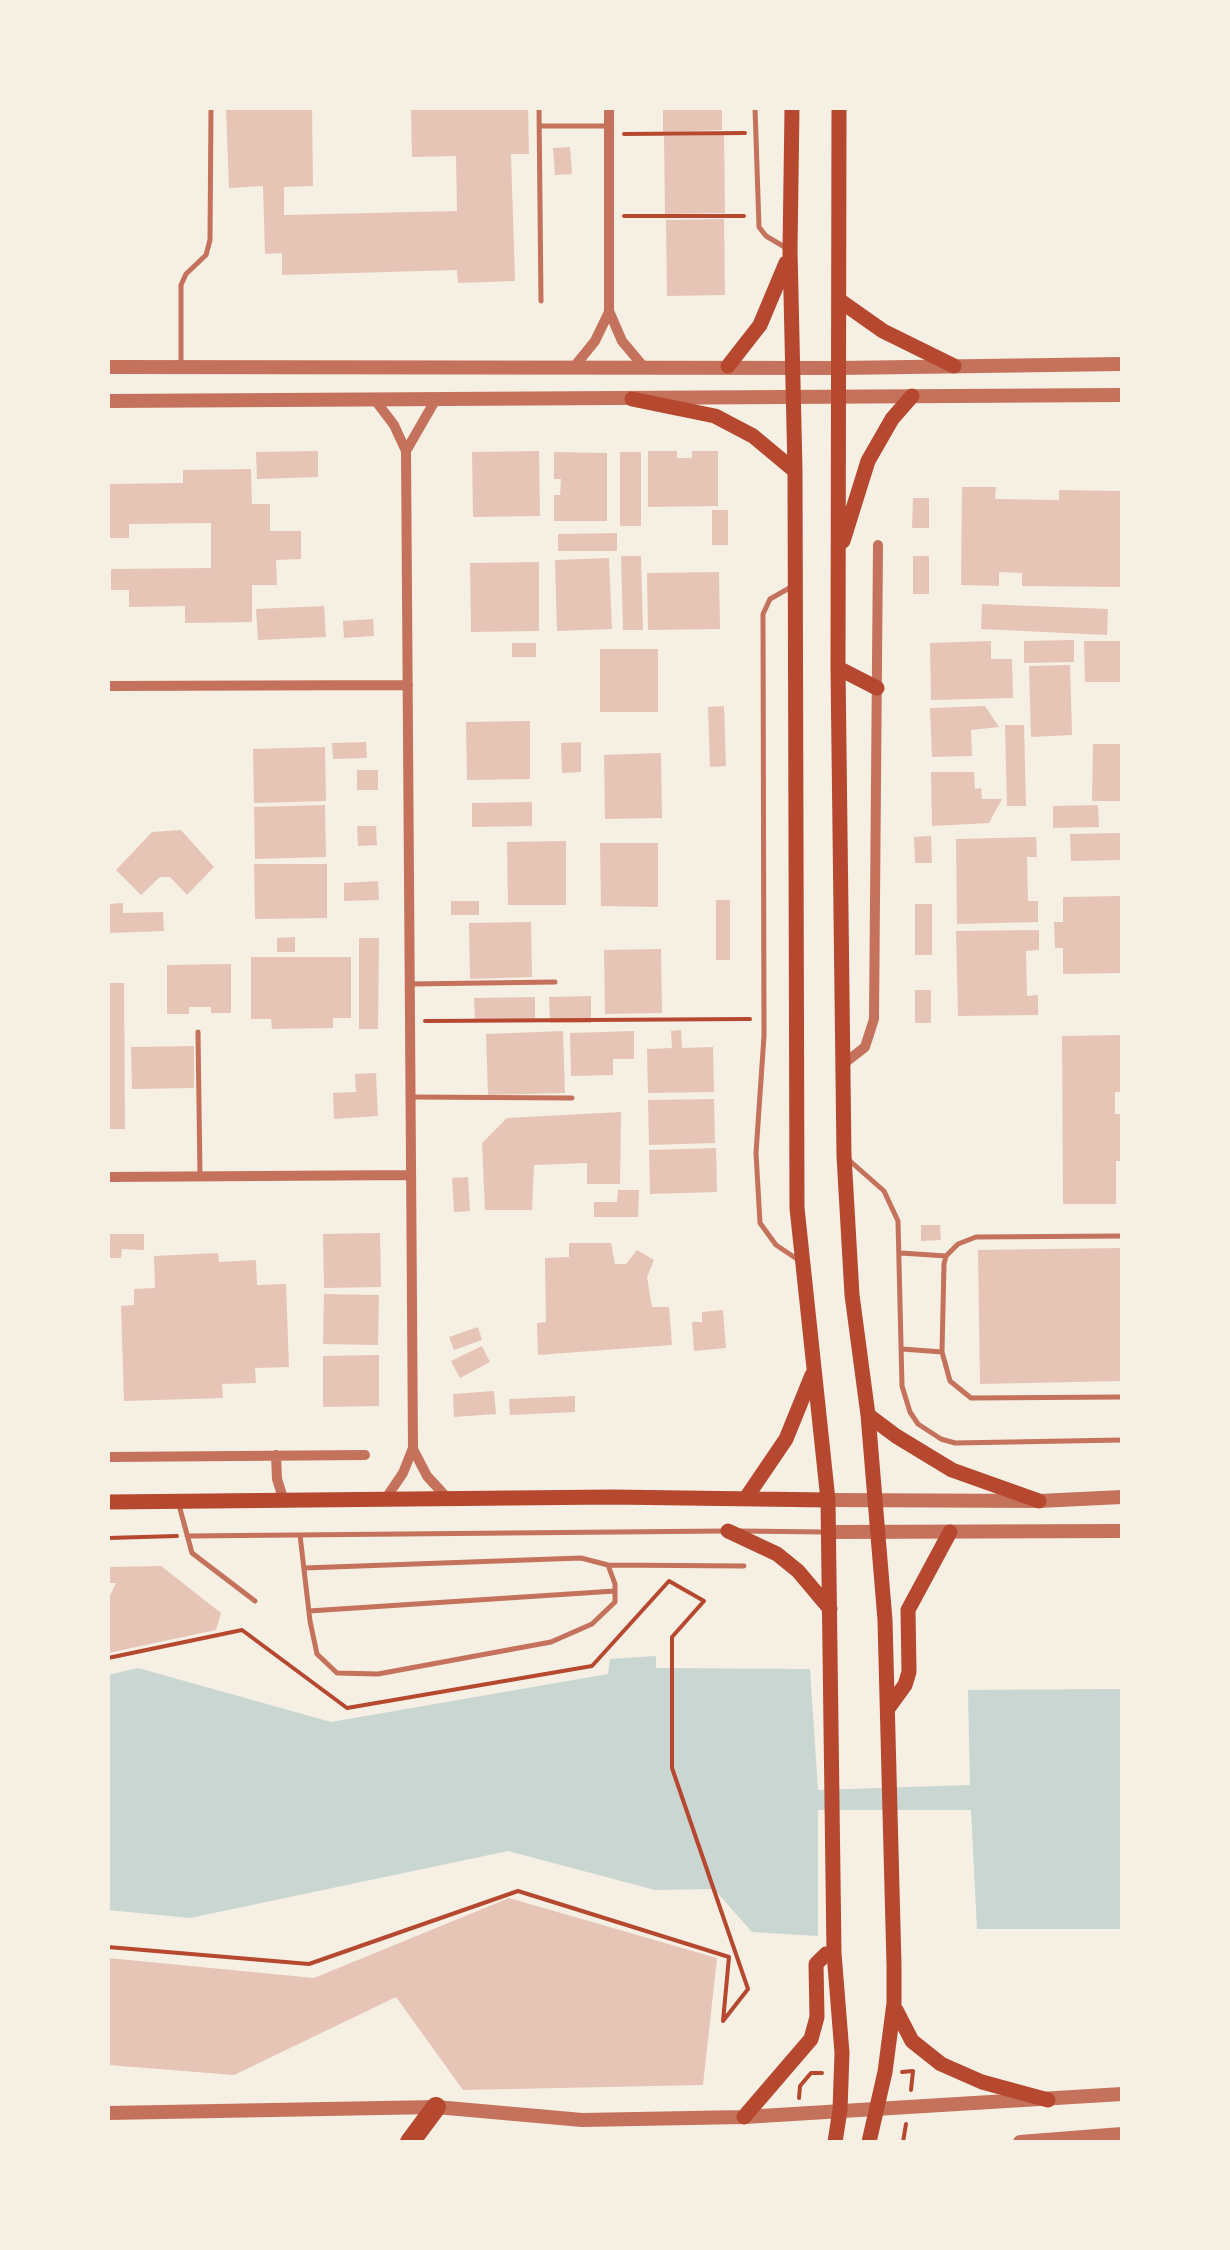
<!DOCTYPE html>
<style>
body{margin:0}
#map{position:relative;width:1230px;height:2250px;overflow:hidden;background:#f6efe4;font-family:"PT Sans",sans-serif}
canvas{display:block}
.frame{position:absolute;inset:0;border:110px solid #f6efe4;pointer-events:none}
</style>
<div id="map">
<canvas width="1230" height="2250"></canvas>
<div class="frame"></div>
</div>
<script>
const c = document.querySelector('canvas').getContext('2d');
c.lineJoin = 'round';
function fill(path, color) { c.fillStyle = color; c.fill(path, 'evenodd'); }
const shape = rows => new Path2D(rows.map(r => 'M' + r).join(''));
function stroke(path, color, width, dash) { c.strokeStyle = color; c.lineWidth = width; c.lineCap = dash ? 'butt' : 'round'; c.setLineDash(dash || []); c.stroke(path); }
fill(shape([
 [656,1656,656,1668,810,1669,818,1790,970,1785,968,1690,1122,1689,1122,1929,977,1929,971,1810,818,1810,818,1936,752,1932,714,1889,655,1890,508,1851,190,1918,108,1910,108,1675,138,1668,331,1722,608,1674,610,1659]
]), '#c9d6d2');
fill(shape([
 [226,108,312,108,313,186,284,187,284,215,457,211,456,156,412,157,411,108,528,108,529,154,511,154,515,281,458,283,457,270,282,275,282,253,265,254,263,186,229,188],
 [663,108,722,108,722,130,663,132],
 [724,135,725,213,665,214,664,136],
 [570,147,572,174,555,175,553,148],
 [724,219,725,295,667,296,666,220],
 [318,451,318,477,257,479,256,452],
 [539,451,540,516,473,517,472,452],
 [648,451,677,451,677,458,692,458,692,451,718,451,718,506,648,507],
 [554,452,607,453,607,521,554,521,554,495,560,495,561,479,554,479],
 [620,452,641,452,641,526,620,526],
 [251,469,252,504,270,504,270,531,301,531,301,559,276,560,277,585,252,585,252,622,185,623,185,606,129,607,129,590,111,590,111,569,211,568,211,523,129,524,129,538,108,538,108,484,183,483,183,470],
 [962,487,996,487,995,499,1059,500,1059,490,1121,491,1122,587,1022,586,1022,573,999,572,999,586,961,585],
 [913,498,929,498,929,528,912,528],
 [712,510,728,510,728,545,712,545],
 [617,533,617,551,558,551,558,534],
 [621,556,641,556,643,630,623,630],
 [913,556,929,556,929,594,913,594],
 [609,558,612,629,557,631,555,560],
 [539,562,539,631,471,632,470,563],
 [719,572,720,629,648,630,647,573],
 [982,604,1108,609,1107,635,981,629],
 [324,606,326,637,258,640,256,609],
 [373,619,374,636,344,638,343,621],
 [1074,640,1074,662,1024,663,1024,641],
 [991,641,991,659,1012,659,1013,698,931,700,930,643],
 [1084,641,1122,641,1122,682,1085,682],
 [512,643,536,643,536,657,512,657],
 [600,649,658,649,658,712,600,712],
 [1070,665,1072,735,1031,737,1029,666],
 [724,706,726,766,710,767,708,707],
 [985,706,999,727,971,730,972,756,932,757,930,708],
 [530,721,530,779,467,780,466,722],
 [1005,725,1024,725,1026,806,1007,806],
 [366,742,367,758,333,759,332,743],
 [581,742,581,772,562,773,561,743],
 [1093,744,1122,744,1122,801,1092,801],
 [325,747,326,801,254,803,253,749],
 [661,753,662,818,605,819,604,755],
 [357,770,378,770,378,790,357,790],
 [931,772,974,772,975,789,981,788,982,799,1002,799,989,823,932,826],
 [532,802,532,826,472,827,472,803],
 [325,805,326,857,255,859,254,807],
 [1098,805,1099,827,1053,828,1053,806],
 [357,826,376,826,377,845,358,846],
 [181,830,214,867,187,895,170,877,160,877,141,895,116,870,152,832],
 [1122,833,1122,860,1071,861,1070,834],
 [931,836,932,863,915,863,914,837],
 [1036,837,1037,857,1027,857,1028,901,1038,901,1038,922,957,924,956,839],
 [566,841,566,905,508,905,507,842],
 [600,843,658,843,658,907,601,906],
 [254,864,327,864,327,918,255,919],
 [378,881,379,900,344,901,344,883],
 [1122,896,1122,973,1063,974,1063,948,1055,948,1054,922,1063,922,1063,897],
 [716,900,730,900,730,960,716,960],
 [451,901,479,901,479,915,451,915],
 [123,903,123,913,163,912,164,931,108,933,108,904],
 [915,904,932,904,932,955,915,955],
 [531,922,532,977,470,979,469,923],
 [1039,930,1039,950,1026,951,1027,996,1038,995,1038,1015,958,1016,956,931],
 [295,937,295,952,277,952,277,938],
 [359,938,379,938,378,1029,359,1029],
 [661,949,662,1013,605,1014,604,950],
 [251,957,351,957,351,1018,333,1018,333,1028,272,1029,271,1019,251,1019],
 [231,964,231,1013,211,1013,211,1007,189,1007,189,1014,167,1014,167,965],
 [108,983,124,983,125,1129,108,1129],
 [915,990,931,990,931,1023,915,1023],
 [591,996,591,1023,550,1023,549,997],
 [535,997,535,1020,475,1021,474,998],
 [681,1030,682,1048,713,1047,714,1092,648,1093,647,1049,672,1048,671,1031],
 [563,1031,565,1093,488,1095,486,1034],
 [634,1031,634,1059,613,1059,613,1075,571,1076,570,1033],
 [1122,1035,1122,1092,1115,1092,1115,1114,1122,1114,1122,1161,1116,1161,1116,1204,1063,1204,1062,1036],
 [194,1046,194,1088,132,1089,131,1047],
 [376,1073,378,1116,334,1119,333,1093,356,1092,355,1074],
 [714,1099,715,1143,649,1145,648,1100],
 [621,1112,620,1184,587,1184,587,1163,534,1165,532,1210,485,1210,482,1143,507,1118],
 [716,1148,717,1192,650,1194,649,1150],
 [468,1177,470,1211,454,1212,452,1178],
 [618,1190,639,1190,638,1217,594,1217,594,1202,617,1202],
 [921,1225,940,1225,941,1240,921,1241],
 [380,1233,381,1287,324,1288,323,1234],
 [109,1234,144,1234,144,1250,122,1249,121,1258,108,1258],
 [569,1243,611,1243,615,1264,626,1264,637,1250,654,1260,647,1277,652,1307,669,1307,672,1345,538,1355,537,1323,546,1322,545,1258,569,1257],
 [1122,1248,1122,1381,980,1384,978,1250],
 [218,1253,219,1262,256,1260,257,1285,286,1284,289,1367,255,1368,256,1383,222,1384,223,1398,124,1401,121,1306,134,1305,134,1289,155,1288,154,1256],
 [324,1294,379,1295,378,1345,323,1344],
 [723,1310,726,1348,694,1351,692,1322,702,1322,702,1312],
 [478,1327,482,1340,454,1350,449,1337],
 [482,1346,490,1362,460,1378,451,1361],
 [379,1355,379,1406,323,1407,323,1356],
 [494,1391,496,1414,454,1417,453,1394],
 [575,1396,575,1412,510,1415,509,1399],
 [161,1566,221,1613,216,1630,108,1653,108,1600,116,1583,108,1583,108,1567],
 [509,1898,717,1958,703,2085,463,2090,396,1997,234,2075,108,2065,108,1958,314,1978]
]), '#e6c5b7');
stroke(shape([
 [624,134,745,133],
 [624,216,744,216],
 [425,1021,750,1019],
 [108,1538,177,1536],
 [108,1658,242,1630,347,1708,592,1666,669,1581,704,1601,672,1637,672,1768,748,1989,723,2021,729,1957,518,1891,309,1964,108,1947],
 [902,2072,913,2071,911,2090],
 [799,2098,800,2086,811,2073,822,2073],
 [903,2142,906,2124]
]), '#b5482f', 4);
stroke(shape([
 [539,108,541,301],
 [755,108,759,227,766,236,788,249],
 [540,126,607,126],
 [181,363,181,285,186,274,206,255,210,240,211,108],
 [793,586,770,599,763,614,764,1036,756,1153,760,1223,776,1245,800,1261],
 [410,984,555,982],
 [198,1032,200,1176],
 [411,1097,572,1098],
 [850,1161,884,1191,898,1221,902,1386,910,1412,918,1424,941,1439,955,1443,1122,1440],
 [1122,1236,976,1237,958,1244,946,1256,944,1264,942,1352,950,1381,971,1398,1122,1397],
 [901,1253,946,1256],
 [902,1349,942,1352],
 [179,1505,192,1553,255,1601],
 [740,1531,824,1532],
 [300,1535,310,1621,317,1654,337,1673,378,1674,551,1642,592,1624,615,1602,615,1584,608,1565,581,1558,304,1568],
 [187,1536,724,1531],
 [608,1565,744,1566],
 [309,1611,615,1591]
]), '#c5725c', 5);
stroke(shape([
 [609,108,609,311,622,341,643,366],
 [574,367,595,341,609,312],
 [375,400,394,425,406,451,413,1448,403,1473,384,1501],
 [406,451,436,399],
 [108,686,408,685],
 [842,1065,865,1047,874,1019,878,545],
 [108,1177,411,1175],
 [413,1449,427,1476,449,1500],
 [276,1455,277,1479,284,1501],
 [108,1457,365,1455]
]), '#c5725c', 10);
stroke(shape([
 [108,367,839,368,1122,364],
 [108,401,1122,395],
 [828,1500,1039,1501,1122,1497],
 [829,1532,1122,1531],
 [108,2113,436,2107,582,2120,744,2117,1122,2094],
 [1020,2142,1122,2134]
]), '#c5725c', 14);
stroke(shape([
 [792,108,790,250,795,471,797,1208,828,1500,834,1953,842,2053,840,2110,835,2142],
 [839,108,838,668,844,1156,852,1295,868,1415,885,1620,894,1965,894,2003,885,2072,869,2142],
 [839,300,883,331,954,366],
 [728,366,760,325,786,263],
 [632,399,715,416,753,436,795,471],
 [843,541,868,461,892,419,912,396],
 [838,668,877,688],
 [868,1415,896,1436,952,1470,1039,1501],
 [746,1498,786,1439,812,1375],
 [108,1502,612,1497,828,1500],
 [728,1531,777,1554,798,1571,830,1609],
 [889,1707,905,1685,909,1672,908,1610,950,1532],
 [896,2010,912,2041,941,2064,982,2082,1048,2100],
 [744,2117,811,2039,817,2017,816,1964,826,1954,834,1953]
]), '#b5482f', 15);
stroke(shape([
 [410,2142,436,2107]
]), '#b5482f', 20);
</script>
